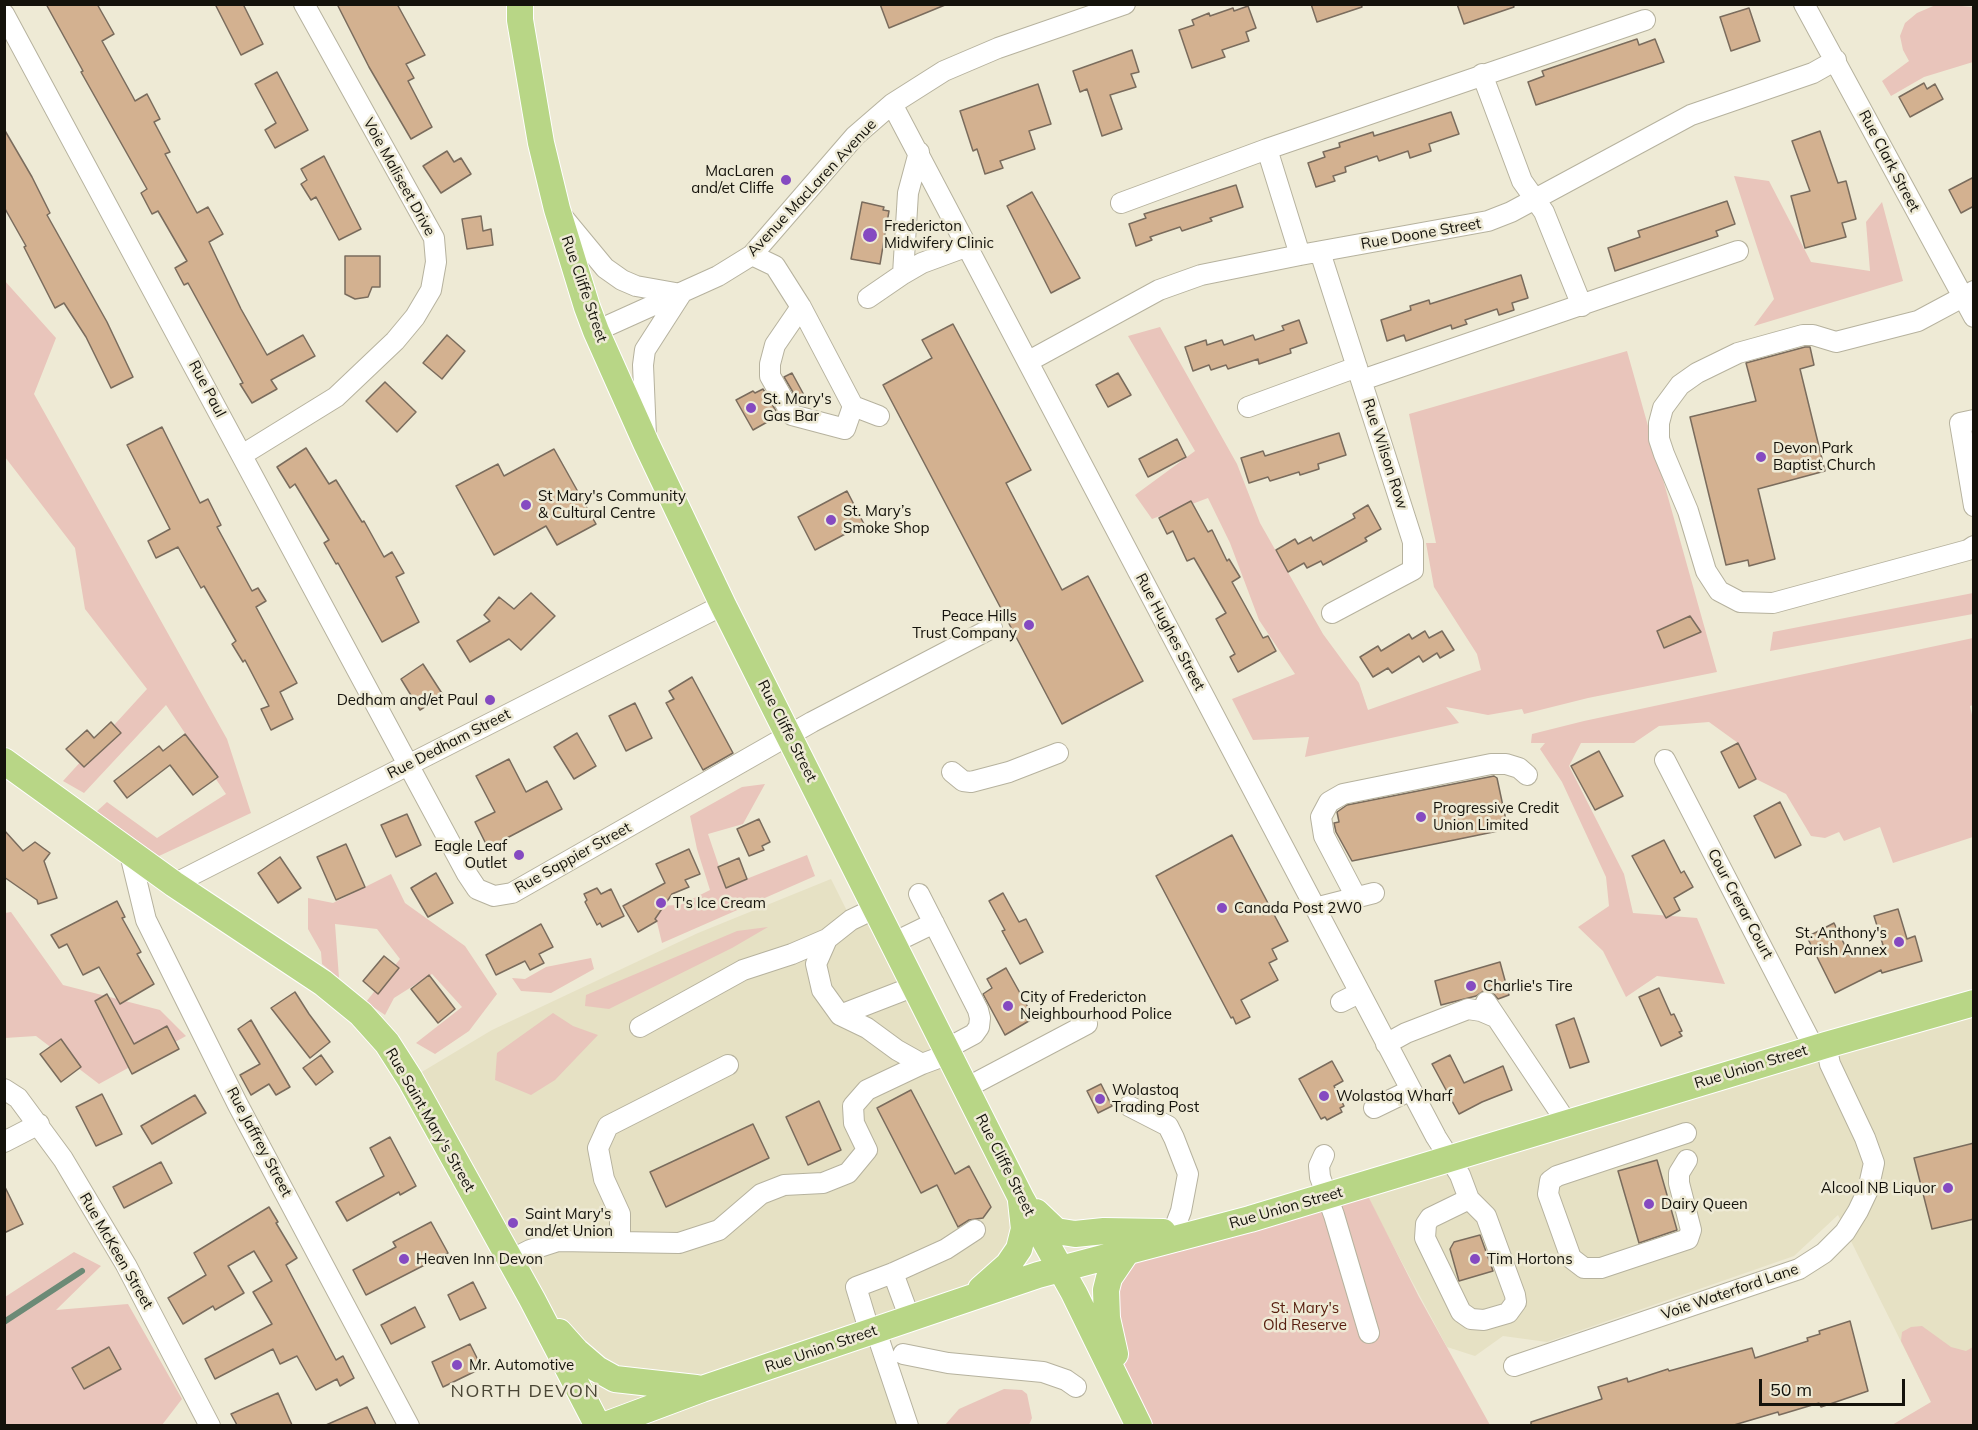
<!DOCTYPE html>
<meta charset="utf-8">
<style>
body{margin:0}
#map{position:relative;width:1978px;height:1430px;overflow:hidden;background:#eeead5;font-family:Mulish,sans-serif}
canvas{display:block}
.frame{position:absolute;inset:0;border:6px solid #14120b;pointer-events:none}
.scale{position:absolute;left:1759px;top:1379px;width:146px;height:27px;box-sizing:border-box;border:3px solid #14120b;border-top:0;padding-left:8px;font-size:18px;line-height:21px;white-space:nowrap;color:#14120b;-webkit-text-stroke:4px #eeead5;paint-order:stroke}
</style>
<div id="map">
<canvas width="1978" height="1430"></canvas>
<div class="frame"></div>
<div class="scale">50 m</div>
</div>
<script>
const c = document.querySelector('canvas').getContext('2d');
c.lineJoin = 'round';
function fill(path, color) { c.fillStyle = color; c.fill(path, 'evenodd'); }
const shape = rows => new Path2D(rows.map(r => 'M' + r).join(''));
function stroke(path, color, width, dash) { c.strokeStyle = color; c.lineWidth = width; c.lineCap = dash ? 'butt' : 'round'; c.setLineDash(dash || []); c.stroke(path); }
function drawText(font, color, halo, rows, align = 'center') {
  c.font = font + ' Mulish,sans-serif'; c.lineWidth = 5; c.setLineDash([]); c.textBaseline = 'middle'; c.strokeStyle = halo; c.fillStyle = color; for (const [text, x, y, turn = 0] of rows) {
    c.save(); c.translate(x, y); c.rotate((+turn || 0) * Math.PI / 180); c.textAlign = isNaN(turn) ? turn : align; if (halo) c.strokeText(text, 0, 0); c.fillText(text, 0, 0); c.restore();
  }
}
fill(shape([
 [831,879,851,919,876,908,1024,1229,971,1297,876,1331,908,1425,598,1425,410,1079,492,1030,698,933],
 [1973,1003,1973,1379,1931,1402,1838,1215,1794,1256,1547,1342,1503,1336,1475,1356,1447,1347,1380,1221,1363,1186]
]), '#e6e1c4');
fill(shape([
 [1938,4,1973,7,1973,62,1924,77,1891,96,1882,81,1909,61,1903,50,1900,36,1905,23,1917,13],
 [1734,176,1769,181,1811,262,1870,271,1866,222,1882,202,1903,281,1754,326,1774,299],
 [4,280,56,338,34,394,227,739,251,813,159,856,95,813,107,802,157,838,226,794,166,705,84,793,63,781,147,689,85,609,75,548,5,457],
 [1160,327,1237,464,1260,523,1323,634,1359,683,1368,710,1481,670,1477,654,1434,587,1426,543,1436,543,1409,414,1627,351,1717,672,1588,698,1524,714,1522,709,1488,715,1446,707,1459,723,1305,757,1309,737,1253,740,1232,699,1295,674,1259,620,1230,543,1208,498,1152,519,1135,495,1195,451,1128,336],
 [1973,593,1973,614,1770,651,1773,632],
 [1973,638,1973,705,1970,706,1974,724,1973,837,1893,863,1880,827,1844,841,1839,832,1825,838,1811,836,1786,794,1756,779,1738,743,1709,722,1659,726,1634,743,1581,743,1569,766,1624,874,1633,913,1697,918,1725,984,1657,976,1626,997,1603,951,1578,927,1609,906,1606,877,1562,782,1540,749,1545,743,1531,743,1532,734,1584,721],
 [765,784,743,824,708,834,726,887,807,855,815,876,662,943,653,906,680,905,710,890,697,849,690,816,742,787],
 [391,874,405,903,465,946,497,994,469,1031,435,1054,416,1043,462,1007,432,974,394,998,385,1015,366,1002,400,959,377,929,335,924,339,978,322,964,321,952,308,929,308,898,333,903],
 [11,912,63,985,160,1010,186,1036,99,1084,36,1036,5,1038,5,913],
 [768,927,732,948,609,1009,585,1006,586,995,737,931],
 [591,958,594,969,551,993,521,991,512,978,525,979,546,967],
 [553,1013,573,1026,598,1035,555,1080,531,1095,495,1080,497,1053],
 [1363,1186,1419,1297,1490,1425,1139,1425,1125,1399,1109,1278,1128,1250],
 [74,1252,101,1266,56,1310,128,1304,182,1399,162,1425,5,1426,5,1297],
 [1922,1326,1951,1347,1966,1351,1973,1347,1973,1425,1892,1425,1931,1402,1901,1341,1902,1332,1911,1327],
 [1004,1389,1022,1390,1027,1394,1032,1418,1029,1425,945,1425,959,1409]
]), '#e9c5bb');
stroke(shape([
 [4,1322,82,1271]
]), '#6c8a76', 6);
const building = shape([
 [46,4,97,4,114,34,102,41,133,97,135,101,147,94,160,119,154,122,170,152,165,154,197,213,208,207,223,234,209,242,241,309,267,355,303,335,315,356,271,380,277,389,252,403,240,384,243,383,188,283,184,285,175,268,187,261,158,211,152,214,141,193,147,189,81,72,83,71,46,4],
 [215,4,243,4,263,44,241,55,215,4],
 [337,4,397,4,425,55,406,64,414,78,408,81,432,127,411,139,369,67,337,4],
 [880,4,945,4,945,5,889,28,880,4],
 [1311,4,1361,4,1362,7,1317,22,1311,4],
 [1457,4,1513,4,1514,7,1464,24,1457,4],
 [1248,6,1256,28,1246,32,1249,41,1222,50,1225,57,1192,68,1179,30,1194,25,1192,20,1209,13,1210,16,1233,8,1234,11,1248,6],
 [1749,8,1760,41,1731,51,1720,17,1749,8],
 [1637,39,1639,45,1655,39,1664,62,1536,105,1528,82,1544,76,1542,71,1637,39],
 [1132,50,1139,72,1131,74,1136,87,1110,95,1122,129,1102,136,1087,89,1080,92,1073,71,1132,50],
 [277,72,308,130,275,148,265,130,276,123,255,84,277,72],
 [1924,83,1927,89,1935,84,1943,99,1910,117,1899,97,1924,83],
 [1038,84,1051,124,1029,131,1035,149,1000,161,1003,168,985,174,977,149,973,151,960,111,1038,84],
 [1451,112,1459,134,1429,144,1431,151,1410,158,1408,151,1379,161,1377,156,1345,167,1346,172,1333,176,1335,181,1316,187,1308,163,1325,157,1323,152,1340,147,1339,143,1373,132,1374,136,1451,112],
 [4,129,32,177,50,213,47,215,107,322,133,377,111,388,86,337,64,303,55,308,24,247,26,246,4,207,4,129],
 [1820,131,1838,183,1846,181,1856,219,1842,223,1846,237,1805,248,1791,196,1810,191,1792,141,1820,131],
 [447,151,454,162,461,158,471,174,441,193,423,166,447,151],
 [324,156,361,229,339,240,316,197,311,200,301,184,307,180,301,169,324,156],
 [1974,177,1974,206,1961,213,1949,190,1974,177],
 [1236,185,1243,207,1210,218,1212,221,1182,231,1180,227,1150,237,1152,240,1136,246,1129,224,1146,218,1144,214,1236,185],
 [1032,192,1080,278,1051,293,1007,206,1032,192],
 [1727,201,1735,224,1716,231,1718,236,1615,271,1608,248,1640,237,1638,231,1727,201],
 [862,202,884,207,883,210,889,211,880,264,851,259,862,202],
 [481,216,483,231,491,229,493,245,467,249,462,219,481,216],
 [345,256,380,256,380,287,372,287,368,297,355,299,345,294,345,256],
 [1521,275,1528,298,1512,303,1514,310,1499,315,1497,309,1465,320,1467,324,1452,329,1451,325,1406,341,1404,335,1387,341,1381,320,1411,310,1410,306,1429,300,1430,304,1521,275],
 [1299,320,1307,343,1290,349,1291,353,1259,364,1258,359,1228,369,1226,365,1211,370,1209,365,1193,371,1185,347,1206,340,1207,345,1222,340,1224,345,1253,335,1255,340,1284,330,1282,326,1299,320],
 [953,324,1031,470,1006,483,1062,590,1088,576,1143,681,1062,724,883,385,932,358,922,340,953,324],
 [447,335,465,351,442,379,423,363,447,335],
 [1805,347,1810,347,1814,365,1800,369,1825,471,1758,489,1775,559,1749,566,1748,560,1726,565,1690,417,1756,401,1746,363,1805,347],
 [792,373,804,395,797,399,784,377,792,373],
 [1118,373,1131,395,1108,407,1096,385,1118,373],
 [385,382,416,412,397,432,366,401,385,382],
 [763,389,776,411,767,416,769,421,753,430,736,400,753,391,755,393,763,389],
 [162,427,200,503,208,499,221,525,217,527,252,591,258,588,266,601,256,607,297,683,280,692,293,719,271,730,261,709,269,706,245,660,243,662,232,644,236,641,204,586,201,588,178,547,156,558,148,541,170,529,127,445,162,427],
 [1339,433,1346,455,1318,464,1319,469,1300,475,1299,472,1270,481,1268,477,1249,483,1241,458,1263,451,1265,456,1339,433],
 [1177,439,1186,457,1148,477,1139,459,1177,439],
 [306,448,329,484,336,480,362,522,364,521,384,557,392,552,404,573,396,577,419,622,382,642,338,563,336,564,324,543,329,540,295,484,290,488,277,467,306,448],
 [554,449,596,524,557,545,546,526,494,555,456,486,498,464,504,476,554,449],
 [847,491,864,524,815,550,798,517,847,491],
 [1191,501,1208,532,1212,530,1227,561,1229,559,1240,577,1232,582,1263,638,1268,636,1276,651,1238,672,1230,657,1235,654,1216,619,1226,613,1194,558,1187,561,1173,531,1167,534,1159,518,1191,501],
 [1368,505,1381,529,1365,538,1367,541,1323,565,1321,561,1307,568,1304,563,1288,572,1276,550,1295,539,1298,544,1311,537,1313,541,1355,518,1353,514,1368,505],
 [531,593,555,616,521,650,509,639,470,662,457,641,490,621,484,615,499,597,514,609,531,593],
 [1690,616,1701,632,1664,648,1657,631,1690,616],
 [1425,631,1429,638,1442,631,1454,650,1440,658,1437,653,1423,662,1419,656,1392,673,1388,668,1373,677,1360,657,1378,646,1381,651,1409,634,1412,639,1425,631],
 [423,664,443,695,420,710,401,679,423,664],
 [692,677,733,753,703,770,666,703,674,699,669,691,692,677],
 [635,703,652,738,626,751,609,716,635,703],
 [111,722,121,733,84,767,66,749,87,730,94,738,111,722],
 [577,733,596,766,574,779,554,747,577,733],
 [185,734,218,777,193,795,170,765,127,798,114,781,159,746,163,751,185,734],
 [1738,743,1756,779,1739,788,1721,752,1738,743],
 [1599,751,1623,796,1595,810,1571,766,1599,751],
 [509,759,526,792,547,781,562,809,488,848,475,822,495,812,476,776,509,759],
 [1494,776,1497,778,1507,825,1503,830,1352,861,1336,832,1334,823,1339,822,1337,812,1347,805,1494,776],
 [1780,802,1801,845,1775,858,1754,816,1780,802],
 [407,814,421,845,396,857,381,825,407,814],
 [759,819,770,842,762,846,764,850,749,856,737,829,759,819],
 [4,830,23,851,35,842,50,853,44,861,57,898,38,904,37,900,4,877,4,830],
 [1232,835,1288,941,1272,949,1277,959,1269,963,1278,980,1241,1000,1250,1017,1236,1024,1233,1017,1231,1018,1156,876,1232,835],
 [1664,840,1681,873,1684,871,1693,887,1674,898,1680,910,1666,918,1632,856,1664,840],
 [346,844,365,887,336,900,317,857,346,844],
 [689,849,700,874,685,880,689,887,672,894,655,919,657,921,638,932,623,906,665,883,656,864,689,849],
 [280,857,301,888,278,903,258,873,280,857],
 [739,858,747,879,726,888,718,867,739,858],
 [436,873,453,903,428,917,411,888,436,873],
 [597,888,601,894,611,889,624,916,602,927,600,923,597,925,585,902,587,900,584,894,597,888],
 [1003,893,1019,922,1026,919,1043,952,1020,964,1002,931,1005,930,989,901,1003,893],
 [117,901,125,917,122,918,141,952,137,954,154,984,120,1004,99,967,83,975,67,944,59,948,51,935,117,901],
 [1898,909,1907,939,1915,936,1922,961,1882,973,1881,970,1835,993,1807,937,1834,923,1850,956,1883,945,1874,916,1898,909],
 [541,924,553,947,539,954,544,963,530,970,525,961,496,975,486,955,541,924],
 [384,956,399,968,378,994,363,981,384,956],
 [1500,962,1509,995,1498,999,1492,992,1485,990,1476,996,1441,1005,1435,981,1500,962],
 [1006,968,1034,1018,1005,1035,983,994,992,988,987,979,1006,968],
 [429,975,455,1009,438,1023,411,989,429,975],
 [1659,988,1671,1015,1674,1014,1682,1031,1679,1032,1682,1036,1661,1046,1639,997,1659,988],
 [295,992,309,1014,330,1042,310,1058,271,1008,295,992],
 [107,994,134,1044,167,1026,179,1049,132,1074,95,1001,107,994],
 [1574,1018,1589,1062,1570,1068,1556,1025,1574,1018],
 [251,1020,290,1087,276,1095,269,1084,251,1095,240,1075,260,1064,238,1029,251,1020],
 [61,1039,81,1067,61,1082,40,1054,61,1039],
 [321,1055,333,1072,316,1085,303,1068,321,1055],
 [1450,1055,1464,1083,1503,1066,1512,1090,1482,1102,1459,1114,1432,1064,1450,1055],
 [1332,1061,1343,1081,1334,1086,1344,1106,1340,1108,1342,1112,1327,1120,1325,1117,1321,1119,1299,1079,1332,1061],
 [1101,1084,1112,1106,1098,1113,1087,1091,1101,1084],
 [911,1090,955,1174,969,1166,991,1207,983,1218,969,1220,958,1227,937,1185,921,1193,877,1108,911,1090],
 [102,1094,122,1134,96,1146,76,1107,102,1094],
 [195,1095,206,1113,152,1144,141,1126,195,1095],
 [819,1101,841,1150,808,1165,786,1117,819,1101],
 [753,1124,769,1158,666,1207,650,1172,753,1124],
 [390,1137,416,1186,400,1195,399,1192,347,1221,336,1202,384,1176,370,1148,390,1137],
 [1974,1143,1974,1219,1932,1229,1914,1158,1974,1143],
 [1657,1160,1677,1230,1639,1243,1618,1171,1657,1160],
 [161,1162,172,1183,124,1208,113,1187,161,1162],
 [4,1185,23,1224,4,1233,4,1185],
 [269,1207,278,1222,276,1223,297,1258,286,1265,336,1360,343,1356,354,1378,340,1386,337,1379,316,1390,297,1356,280,1364,273,1349,215,1379,205,1359,272,1324,253,1292,272,1281,254,1251,228,1266,244,1293,215,1310,213,1306,183,1324,168,1298,206,1275,194,1253,269,1207],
 [431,1222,448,1253,366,1295,353,1270,396,1247,393,1242,431,1222],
 [1480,1235,1493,1271,1459,1281,1450,1249,1454,1242,1480,1235],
 [473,1282,486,1308,460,1320,448,1295,473,1282],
 [415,1307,425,1327,391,1344,381,1325,415,1307],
 [1850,1321,1868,1391,1821,1407,1819,1403,1779,1415,1778,1412,1734,1425,1531,1425,1531,1422,1602,1399,1598,1387,1627,1378,1628,1382,1668,1369,1669,1371,1752,1348,1755,1358,1808,1341,1807,1338,1820,1334,1819,1331,1850,1321],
 [470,1344,482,1368,443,1387,432,1362,470,1344],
 [109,1347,121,1369,84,1389,72,1368,109,1347],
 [278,1393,292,1425,237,1425,231,1414,278,1393],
 [367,1407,376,1425,326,1425,367,1407]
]);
fill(building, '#d3b190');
stroke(building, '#7a6c5d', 1.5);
const minor = shape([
 [1804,4,1974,317],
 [4,14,467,874,477,889,494,896,512,893,812,722,992,628],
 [1482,74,1522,181,1544,212,1582,306],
 [892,104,1436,1137,1460,1175,1469,1199,1486,1216,1515,1295,1516,1302,1508,1313,1484,1320,1471,1319,1461,1312,1425,1238,1426,1224,1430,1218,1469,1199],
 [1267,149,1300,255],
 [1121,203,1267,149,1645,20],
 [562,216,605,268,622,280,636,286,681,294,645,350,643,365,646,436],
 [1320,252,1413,542,1413,570,1332,613],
 [752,255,775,266,801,307,853,406],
 [903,274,908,193,919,152],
 [1974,291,1918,321,1836,342,1813,335,1803,335,1738,353,1697,373,1680,385,1663,408,1659,423,1659,439,1664,454,1688,511,1706,571,1719,591,1740,602,1773,603,1968,550,1974,546],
 [868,298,903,274,922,263,968,246],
 [801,307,775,345,770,364,770,376,792,415,845,429,853,406,879,416],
 [596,331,718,276,752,255,855,136,892,104,944,71,998,48,1125,4],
 [1029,361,1159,290,1201,275,1300,255,1488,221,1511,212,1691,115,1813,73,1836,60],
 [1362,380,1738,251],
 [1248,407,1357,367],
 [1974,420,1960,423,1974,506],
 [242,455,336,397,395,341,415,317,431,290,436,262,434,238,304,4],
 [1665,760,1814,1048],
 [952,772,963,781,971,782,1009,772,1058,753],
 [129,850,146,920,238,1105,409,1426],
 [174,884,723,605],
 [919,894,978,1010,980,1018,979,1027,974,1034,946,1049],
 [1356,897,1324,836,1321,817,1329,802,1343,794,1491,764,1506,764,1519,768,1527,775],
 [876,908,851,920,827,939,816,964,822,990,840,1015,867,1028,897,1050,922,1064],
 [1315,908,1374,893],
 [893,943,934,923],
 [1341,1002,1359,993],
 [1486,1002,1567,1123],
 [840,1015,915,986],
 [640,1027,743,970,792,954,827,939],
 [1386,1044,1406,1033,1468,1009,1481,1011,1495,1017],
 [966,1088,1087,1024],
 [4,1089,18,1098,63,1159,126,1265,210,1426],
 [1129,1106,1168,1126,1174,1138,1188,1174,1181,1211,1173,1232],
 [1374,1108,1411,1090],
 [1686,1133,1557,1176,1550,1181,1548,1194,1571,1258,1584,1268,1601,1268,1688,1239,1691,1230,1679,1183,1679,1173,1687,1160],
 [4,1142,39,1124],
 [1324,1155,1319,1166,1320,1177,1334,1215,1369,1333],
 [620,1241,620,1214,604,1179,598,1148,608,1126,728,1065],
 [510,1260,530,1250,558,1241,679,1243,719,1230,761,1194,784,1185,823,1183,848,1173,867,1150,854,1123,853,1106,867,1090,922,1064,949,1054],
 [893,1273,910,1319],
 [876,1331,908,1426],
 [870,1333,856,1287,893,1273,946,1249,975,1230],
 [903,1354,948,1363,1043,1372,1066,1380,1076,1387],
 [1514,1366,1799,1269,1824,1253,1845,1232,1858,1211,1868,1190,1874,1163,1865,1138,1830,1064,1826,1045]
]);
const major = shape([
 [520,4,520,20,541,143,557,209,587,307,596,331,646,443,723,605,1021,1198,1074,1293,1139,1426],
 [4,761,174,884,323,983,361,1014,387,1043,410,1079,435,1124,532,1299,598,1426],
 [1036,1212,1056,1231,1075,1234,1104,1231,1163,1232],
 [981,1289,1008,1265,1019,1249,1024,1229,1021,1201],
 [559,1332,576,1351,597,1369,615,1379,696,1388],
 [1115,1354,1107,1318,1106,1290,1109,1278,1128,1250],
 [603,1426,702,1389,1038,1275,1250,1219,1826,1045,1974,1003]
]);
stroke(minor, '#b6b29e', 22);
stroke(major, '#fff', 28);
stroke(minor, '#fff', 20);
stroke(major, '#b8d686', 26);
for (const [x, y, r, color] of [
 [786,180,6,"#854ac1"],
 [870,235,8,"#854ac1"],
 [751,408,6,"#854ac1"],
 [1761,457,6,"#854ac1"],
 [526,505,6,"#854ac1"],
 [831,520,6,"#854ac1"],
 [1029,625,6,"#854ac1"],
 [490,700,6,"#854ac1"],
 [1421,817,6,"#854ac1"],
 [519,855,6,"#854ac1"],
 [661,903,6,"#854ac1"],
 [1222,908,6,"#854ac1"],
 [1899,942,6,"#854ac1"],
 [1471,986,6,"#854ac1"],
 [1008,1006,6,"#854ac1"],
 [1324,1096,6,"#854ac1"],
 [1100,1099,6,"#854ac1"],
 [1948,1188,6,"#854ac1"],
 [1649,1204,6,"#854ac1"],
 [513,1223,6,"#854ac1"],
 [404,1259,6,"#854ac1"],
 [1475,1259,6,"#854ac1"],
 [457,1365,6,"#854ac1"]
]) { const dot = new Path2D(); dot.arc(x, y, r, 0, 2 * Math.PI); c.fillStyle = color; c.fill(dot); stroke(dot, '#eeead5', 2); }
drawText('15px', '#14120b', '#eeead5', [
 ["Rue Clark Street",1889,161,62],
 ["Voie Maliseet Drive",399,177,61],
 ["Avenue MacLaren Avenue",812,188,-47],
 ["Rue Doone Street",1421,234,-10],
 ["Rue Cliffe Street",584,289,71],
 ["Rue Paul",207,389,62],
 ["Rue Wilson Row",1385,454,72],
 ["Rue Hughes Street",1170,632,62],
 ["Rue Cliffe Street",787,731,63],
 ["Rue Dedham Street",449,744,-27],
 ["Rue Sappier Street",573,858,-29],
 ["Cour Crerar Court",1740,904,62],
 ["Rue Union Street",1751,1067,-17],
 ["Rue Saint Mary's Street",430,1120,60],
 ["Rue Jaffrey Street",259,1142,62],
 ["Rue Cliffe Street",1005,1165,63],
 ["Rue Union Street",1286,1208,-16],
 ["Rue McKeen Street",116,1251,60],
 ["Voie Waterford Lane",1730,1292,-19],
 ["Rue Union Street",821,1349,-19]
]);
drawText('15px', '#14120b', '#eeead5', [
 ["MacLaren",774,171,"right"],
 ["and/et Cliffe",774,188,"right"],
 ["Fredericton",884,226],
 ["Midwifery Clinic",884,243],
 ["St. Mary's",763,399],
 ["Gas Bar",763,416],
 ["Devon Park",1773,448],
 ["Baptist Church",1773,465],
 ["St Mary's Community",538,496],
 ["& Cultural Centre",538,513],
 ["St. Mary’s",843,511],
 ["Smoke Shop",843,528],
 ["Peace Hills",1017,616,"right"],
 ["Trust Company",1017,633,"right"],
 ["Dedham and/et Paul",478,700,"right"],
 ["Progressive Credit",1433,808],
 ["Union Limited",1433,825],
 ["Eagle Leaf",507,846,"right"],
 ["Outlet",507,863,"right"],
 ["T's Ice Cream",673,903],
 ["Canada Post 2W0",1234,908],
 ["St. Anthony's",1887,933,"right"],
 ["Parish Annex",1887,950,"right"],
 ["Charlie's Tire",1483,986],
 ["City of Fredericton",1020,997],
 ["Neighbourhood Police",1020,1014],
 ["Wolastoq",1112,1090],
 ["Trading Post",1112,1107],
 ["Wolastoq Wharf",1336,1096],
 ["Alcool NB Liquor",1936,1188,"right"],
 ["Dairy Queen",1661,1204],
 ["Saint Mary's",525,1214],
 ["and/et Union",525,1231],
 ["Heaven Inn Devon",416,1259],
 ["Tim Hortons",1487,1259],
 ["Mr. Automotive",469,1365]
], 'left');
drawText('15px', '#571d0d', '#eeead5', [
 ["St. Mary's",1305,1308],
 ["Old Reserve",1305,1325]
]);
c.letterSpacing = '1.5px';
drawText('18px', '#4a4635', '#eeead5', [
 ["NORTH DEVON",525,1392]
]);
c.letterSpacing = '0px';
</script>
